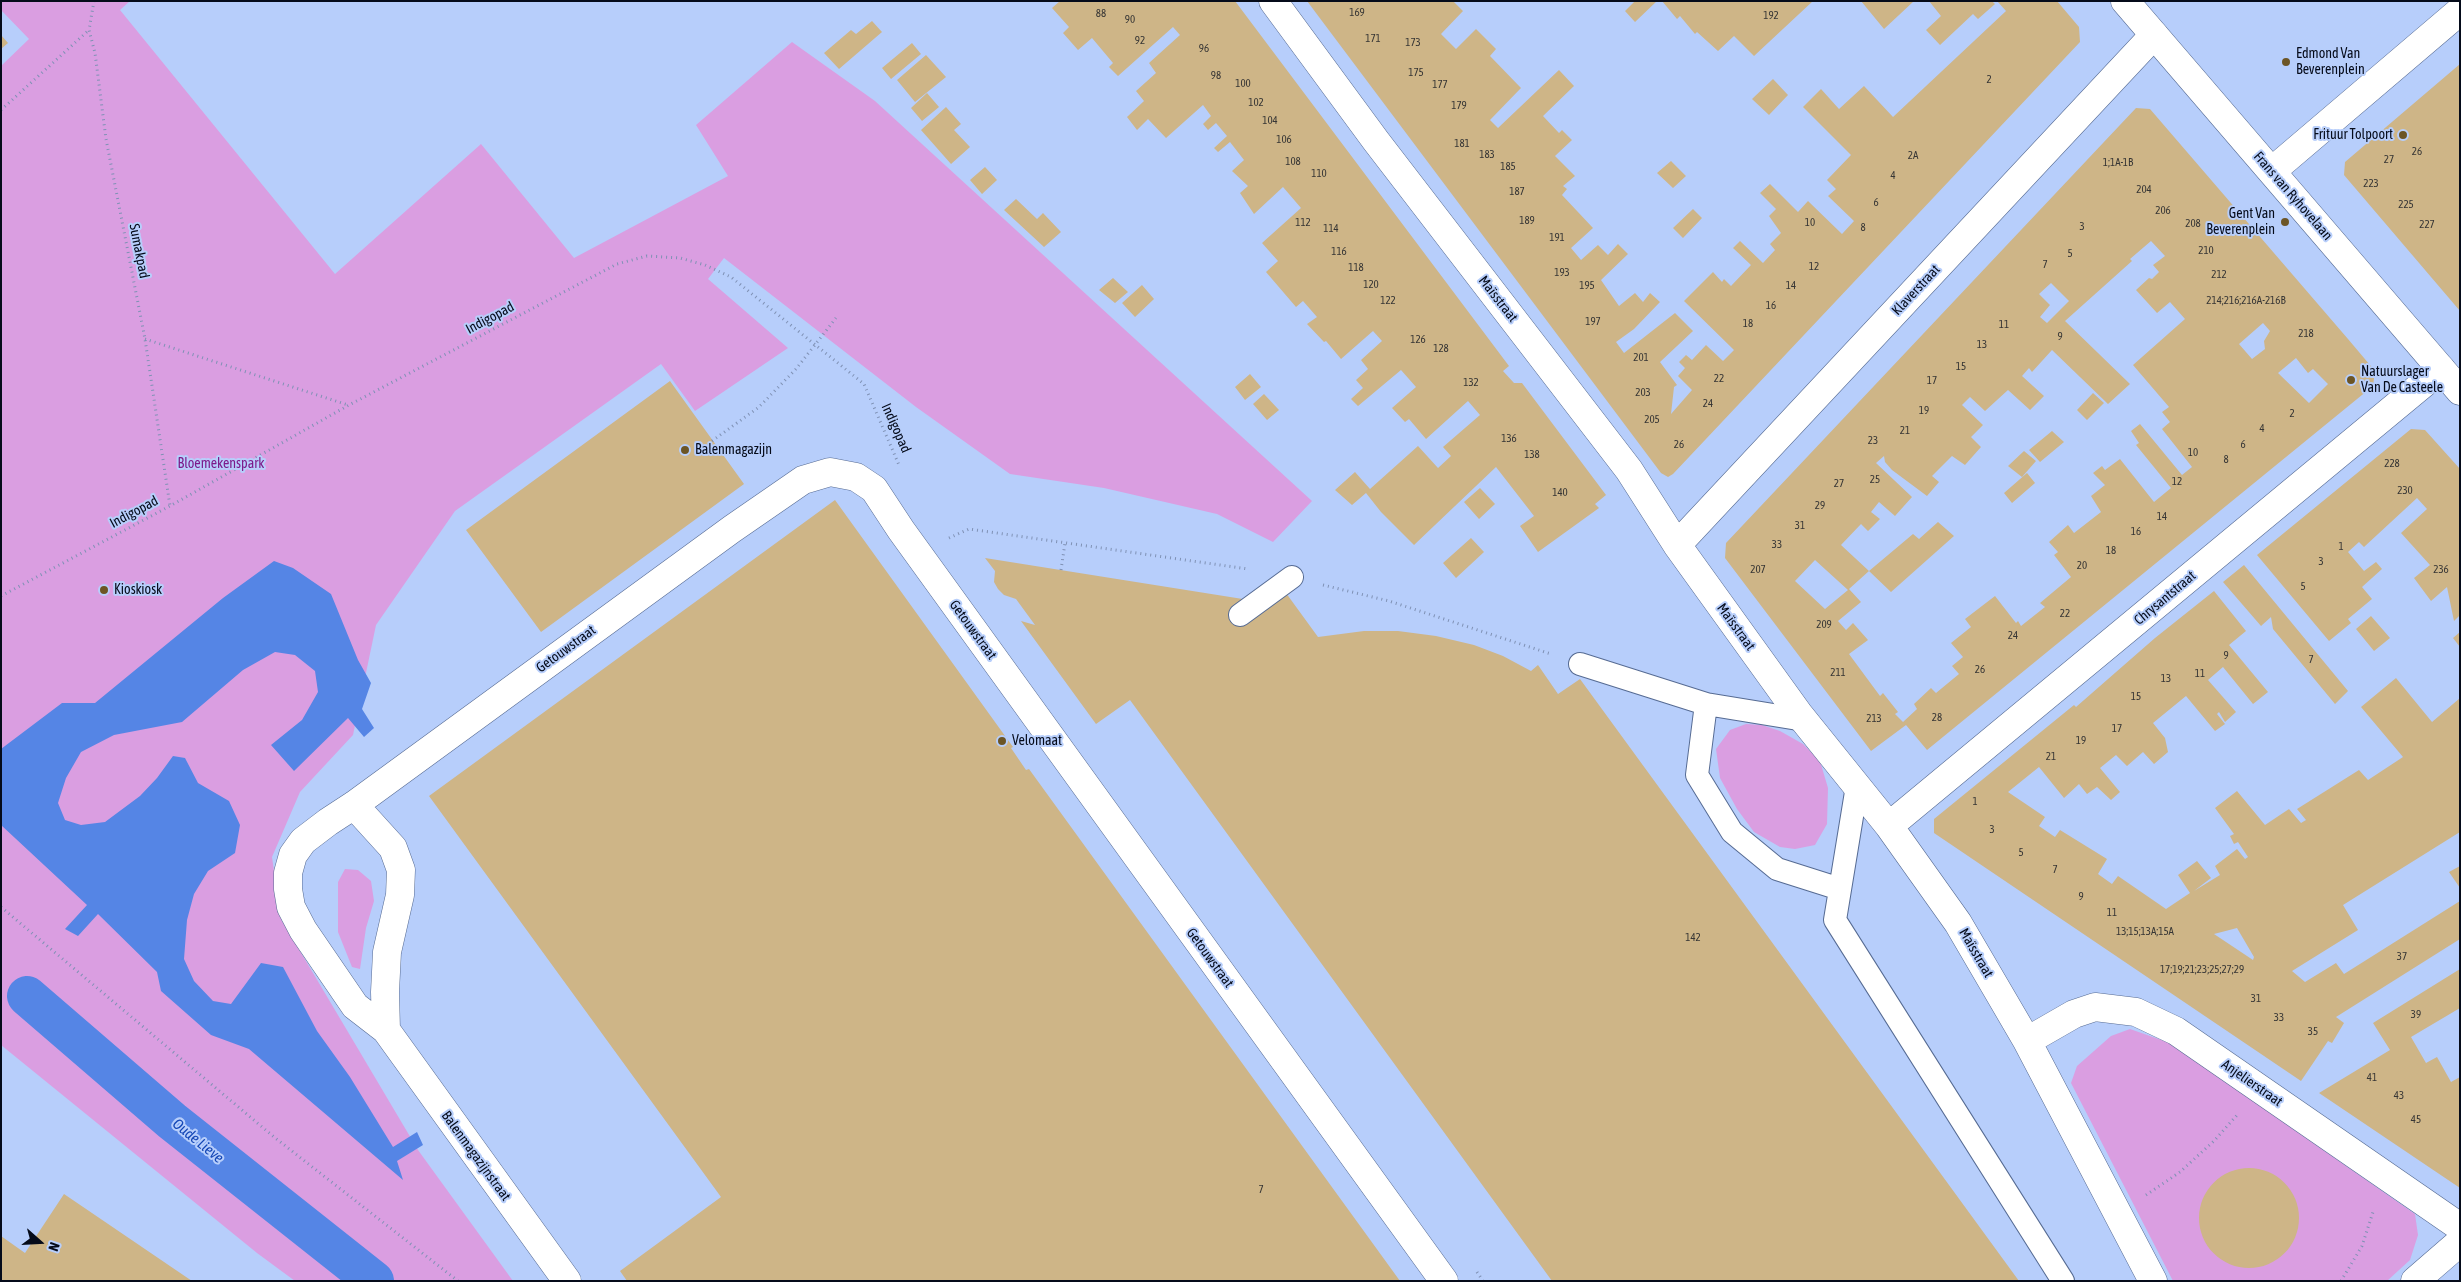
<!DOCTYPE html>
<meta charset="utf-8">
<style>
body{margin:0}
#map{position:relative;width:2461px;height:1282px;overflow:hidden;background:#b7cefb;font-family:"Asap Condensed",sans-serif}
canvas{display:block}
.frame{position:absolute;inset:0;border:2px solid #050b1a;pointer-events:none}
.north{position:absolute;left:15px;top:1217px;width:50px;height:50px;-webkit-text-stroke:4px #b7cefb;paint-order:stroke;rotate:109deg;font-size:14px;font-weight:700;line-height:20px;text-align:center;color:#050b1a}
.north::after{content:'';display:block;margin:auto;width:18px;height:22px;background:#050b1a;clip-path:polygon(50% 0,100% 100%,50% 72%,0 100%)}
</style>
<div id="map">
<canvas width="2461" height="1282"></canvas>
<div class="frame"></div>
<div class="north">N</div>
</div>
<script>
const c = document.querySelector('canvas').getContext('2d');
c.lineJoin = 'round';
function fill(path, color) { c.fillStyle = color; c.fill(path, 'evenodd'); }
const shape = rows => new Path2D(rows.map(r => 'M' + r).join(''));
function stroke(path, color, width, dash) { c.strokeStyle = color; c.lineWidth = width; c.lineCap = dash ? 'butt' : 'round'; c.setLineDash(dash || []); c.stroke(path); }
function drawText(font, color, halo, rows, align = 'center') {
  c.font = font + ' "Asap Condensed",sans-serif'; c.lineWidth = 4; c.setLineDash([]); c.textBaseline = 'middle'; c.strokeStyle = halo; c.fillStyle = color; for (const [text, x, y, turn = 0] of rows) {
    c.save(); c.translate(x, y); c.rotate((+turn || 0) * Math.PI / 180); c.textAlign = isNaN(turn) ? turn : align; if (halo) c.strokeText(text, 0, 0); c.fillText(text, 0, 0); c.restore();
  }
}
fill(shape([
 [1,1,130,1,120,10,335,274,481,144,574,258,728,176,696,125,792,42,875,101,1312,501,1273,542,1217,514,1104,488,1010,474,916,407,724,258,708,279,788,348,695,411,661,364,455,511,376,625,353,735,300,792,272,857,281,919,418,1150,513,1281,295,1281,257,1253,1,1045,1,66,29,39,1,10],
 [1746,724,1762,725,1780,731,1803,744,1820,761,1828,788,1827,824,1815,845,1795,849,1780,847,1754,832,1737,809,1720,778,1716,749,1730,730],
 [345,869,358,870,371,881,374,901,366,928,360,969,352,967,338,932,338,882],
 [2130,1029,2170,1043,2415,1214,2418,1235,2410,1260,2387,1281,2173,1281,2071,1083,2077,1066,2111,1036]
]), '#da9ee1');
fill(shape([
 [274,561,293,568,331,594,358,660,371,683,362,709,374,728,364,737,348,718,294,771,271,745,302,720,318,692,315,671,295,655,275,652,243,670,182,722,114,735,81,752,66,778,58,803,65,820,81,825,105,822,140,796,157,778,173,756,185,758,198,783,229,801,240,825,235,853,208,871,194,894,187,920,184,959,194,981,213,1001,231,1004,261,963,283,967,317,1031,350,1077,393,1147,417,1132,423,1145,397,1161,403,1180,249,1049,211,1035,161,991,157,972,98,914,78,936,65,929,87,905,1,825,1,749,62,703,95,703,223,598]
]), '#5585e5');
stroke(shape([
 [27,996,172,1121,374,1281]
]), '#5585e5', 40);
fill(shape([
 [1060,1,1235,1,1509,366,1503,371,1514,383,1522,383,1606,495,1595,504,1599,508,1538,552,1520,526,1534,516,1496,467,1414,545,1381,512,1366,493,1352,505,1335,490,1355,472,1370,489,1418,446,1438,468,1451,456,1443,447,1480,415,1468,401,1426,439,1409,419,1405,422,1392,408,1416,387,1401,370,1358,406,1351,399,1363,388,1356,380,1368,369,1361,360,1382,341,1373,331,1341,359,1326,341,1324,342,1307,324,1317,317,1303,301,1296,307,1266,272,1278,261,1262,243,1301,208,1283,187,1254,214,1240,193,1248,186,1232,171,1244,160,1230,142,1218,152,1214,148,1227,136,1216,123,1208,130,1203,124,1211,116,1203,105,1166,138,1148,119,1137,130,1127,117,1144,101,1136,91,1156,73,1149,63,1180,35,1173,27,1118,76,1109,67,1113,63,1092,38,1078,50,1063,33,1069,27,1052,8],
 [1307,1,1453,1,1463,11,1441,34,1456,49,1476,29,1496,49,1490,56,1521,88,1490,120,1498,128,1559,70,1574,86,1543,116,1559,133,1562,130,1572,140,1555,156,1575,176,1563,186,1567,189,1562,195,1593,228,1571,248,1581,260,1598,245,1608,255,1618,244,1628,254,1601,280,1619,306,1635,293,1643,302,1650,293,1660,302,1634,329,1616,342,1624,353,1675,313,1693,331,1660,362,1677,385,1674,387,1671,414,1692,390,1678,376,1685,368,1679,362,1686,355,1692,360,1706,345,1723,361,1734,350,1684,301,1713,272,1722,282,1724,279,1731,286,1751,265,1733,248,1740,241,1763,263,1775,250,1770,244,1781,233,1769,216,1776,209,1760,193,1770,184,1798,212,1808,201,1842,234,1854,221,1828,196,1836,189,1827,180,1851,155,1803,107,1821,89,1839,109,1864,86,1893,117,2006,11,1997,1,2057,1,2079,27,2080,42,1673,474,1668,477,1661,473],
 [1635,1,1657,1,1635,22,1625,11],
 [1662,1,1813,1,1754,56,1734,36,1718,51,1697,32,1695,34,1680,16,1677,19],
 [1861,1,1914,1,1884,29],
 [1929,1,1992,1,1995,4,1978,19,1973,14,1940,45,1926,30,1941,16],
 [872,21,882,32,839,69,824,53,851,30,856,34],
 [1,35,8,43,1,49],
 [912,43,921,54,891,79,882,68],
 [926,55,946,77,915,102,897,80],
 [2460,64,2460,311,2344,175,2345,162],
 [1773,79,1788,95,1769,115,1752,99],
 [927,93,939,107,922,121,911,108],
 [946,107,961,124,954,130,970,147,951,164,921,130],
 [2136,108,2150,109,2348,339,2375,371,2373,386,1927,750,1906,725,1871,751,1725,558,1726,543],
 [2151,241,2165,256,2153,265,2159,272,2152,279,2149,278,2136,290,2157,313,2170,302,2185,319,2133,365,2169,407,2162,412,2170,422,2162,429,2192,467,2182,475,2140,424,2131,431,2139,443,2136,445,2171,488,2154,502,2120,459,2105,470,2102,466,2093,473,2105,485,2091,496,2101,512,2074,533,2068,525,2049,542,2058,552,2054,555,2071,577,2040,603,2045,607,2021,626,2018,621,2016,623,1995,596,1965,619,1971,627,1951,643,1963,657,1952,666,1959,674,1936,693,1931,688,1914,704,1917,709,1903,722,1895,714,1898,712,1883,693,1880,696,1849,654,1868,640,1853,623,1846,630,1838,621,1861,602,1849,589,1869,571,1891,592,1954,536,1938,522,1919,539,1913,534,1869,571,1841,545,1861,524,1868,531,1880,519,1871,512,1879,502,1895,516,1912,497,1876,463,1884,456,1885,462,1892,470,1927,496,1939,482,1932,476,1952,456,1965,465,1981,447,1971,437,1983,425,1962,405,1970,397,1985,411,2008,390,2030,410,2044,396,2022,376,2029,368,2032,372,2052,350,2108,404,2130,384,2065,321,2132,261,2130,259],
 [2051,283,2069,301,2047,323,2040,317,2050,305,2039,294],
 [2263,323,2270,331,2264,341,2265,349,2252,359,2239,344],
 [2296,358,2308,373,2313,369,2328,384,2309,403,2278,373],
 [1815,560,1848,590,1825,609,1795,581],
 [1671,161,1686,176,1673,188,1657,173],
 [985,167,997,180,982,194,970,180],
 [1016,199,1037,219,1043,213,1061,232,1044,247,1004,210],
 [1693,209,1702,218,1683,238,1673,228],
 [1113,278,1128,292,1115,303,1099,290],
 [1142,285,1154,299,1135,317,1122,303],
 [1250,374,1261,387,1245,400,1235,387],
 [670,381,744,484,541,632,466,530],
 [2093,393,2104,403,2087,420,2077,410],
 [1264,394,1279,410,1267,420,1253,404],
 [2411,429,2425,430,2460,469,2460,615,2454,621,2447,587,2431,601,2414,578,2430,565,2401,533,2427,509,2417,498,2364,547,2359,542,2348,552,2364,571,2376,562,2382,569,2362,587,2372,599,2348,619,2351,623,2329,641,2257,555],
 [2052,431,2064,442,2040,462,2029,450],
 [2024,451,2036,461,2022,477,2008,466],
 [2027,473,2035,483,2012,503,2004,493],
 [1480,488,1495,504,1479,519,1464,502],
 [835,500,1013,747,1011,748,1026,770,1029,769,1400,1281,627,1281,620,1271,721,1197,429,796],
 [1471,538,1484,552,1456,578,1443,563],
 [985,558,1249,600,1286,593,1318,637,1364,631,1398,631,1436,636,1474,645,1503,656,1531,671,1538,665,1558,694,1580,679,2019,1281,1552,1281,1130,700,1096,724,1021,621,1035,625,1016,599,1004,595,998,589,994,582,995,571],
 [2244,565,2348,691,2335,704,2273,629,2271,617,2261,626,2223,582],
 [2214,591,2246,631,2229,645,2268,692,2253,704,2223,667,2208,680,2236,712,2225,722,2219,712,2217,714,2225,724,2215,731,2186,696,2153,723,2165,738,2168,752,2154,764,2143,752,2127,766,2116,755,2100,768,2120,792,2111,800,2097,787,2087,794,2079,784,2064,798,2039,767,2008,792,2045,817,2039,826,2055,837,2060,830,2107,859,2098,874,2112,884,2118,876,2166,909,2190,893,2178,875,2197,861,2211,878,2194,891,2220,875,2215,866,2237,849,2245,859,2248,857,2238,842,2234,844,2230,836,2234,834,2215,808,2237,791,2265,825,2289,809,2301,823,2306,820,2297,809,2359,770,2368,780,2403,757,2361,707,2396,678,2432,722,2460,698,2460,832,2343,905,2358,930,2292,971,2305,982,2336,963,2344,974,2460,901,2460,939,2336,1017,2344,1023,2332,1043,2328,1041,2301,1081,1934,833,1934,819,2074,705,2076,707,2155,638],
 [2237,928,2254,957,2253,960,2214,934],
 [2371,616,2390,638,2374,651,2356,629],
 [2460,632,2460,647,2453,638],
 [2460,866,2460,888,2449,872],
 [2460,969,2460,1008,2411,1037,2426,1063,2437,1057,2451,1082,2460,1077,2460,1188,2319,1093,2390,1050,2373,1023],
 '2199 1218a50 50 0 1 1 100 0a50 50 0 1 1-100 0Z',
 [64,1194,192,1281,1,1281,1,1236,25,1253]
]), '#ceb587');
const lane = shape([
 [1240,615,1292,577],
 [1580,664,1706,704,1804,720],
 [1706,704,1697,775,1732,832,1777,869,1840,889],
 [1857,786,1835,920,2063,1281]
]);
const street = shape([
 [1273,1,1376,141,1629,470,1677,545,1798,713,1889,826,1958,923,2027,1041,2153,1281],
 [1677,545,2154,35],
 [354,805,393,848,401,870,400,895,387,952,385,992,386,1030],
 [1889,826,2441,369],
 [2027,1041,2074,1014,2095,1007,2136,1012,2176,1031,2460,1227],
 [567,1281,386,1030,355,1006,303,930,291,907,288,889,288,873,293,855,303,841,328,822,354,805,732,529,803,480,830,472,856,477,874,489,901,530,1444,1281],
 [2415,1281,2460,1242]
]);
const secondary = shape([
 [2125,1,2460,391],
 [2272,171,2460,11]
]);
stroke(lane, '#566b93', 24);
stroke(street, '#566b93', 29);
stroke(secondary, '#566b93', 29);
stroke(shape([
 [94,1,89,30,95,53,106,139,145,339,170,506],
 [1,110,89,30],
 [145,339,348,405],
 [712,441,759,407,796,369,836,318],
 [949,538,969,529,1248,569],
 [1061,570,1065,543],
 [1323,585,1389,601,1551,654],
 [1,596,170,506,349,405,617,264,647,256,680,258,705,265,731,277,864,384,899,465],
 [1,907,274,1137,458,1281],
 [2146,1195,2180,1172,2214,1141,2238,1114],
 [1477,1272,1483,1281],
 [2341,1281,2362,1246,2374,1209]
]), '#7f91b4', 3, [1, 4]);
stroke(lane, '#fff', 22);
stroke(street, '#fff', 28);
stroke(secondary, '#fff', 28);
for (const [x, y, r, color] of [
 [2286,62,5,"#6c5525"],
 [2403,135,5,"#6c5525"],
 [2285,222,5,"#6c5525"],
 [2351,380,5,"#6c5525"],
 [685,450,5,"#6c5525"],
 [104,590,5,"#6c5525"],
 [1002,741,5,"#6c5525"]
]) { const dot = new Path2D(); dot.arc(x, y, r, 0, 2 * Math.PI); c.fillStyle = color; c.fill(dot); stroke(dot, '#b7cefb', 2); }
drawText('11px', '#373635', null, [
 ["169",1357,13],
 ["88",1101,14],
 ["192",1771,16],
 ["90",1130,20],
 ["171",1373,39],
 ["92",1140,41],
 ["173",1413,43],
 ["96",1204,49],
 ["175",1416,73],
 ["98",1216,76],
 ["2",1989,80],
 ["100",1243,84],
 ["177",1440,85],
 ["102",1256,103],
 ["179",1459,106],
 ["104",1270,121],
 ["106",1284,140],
 ["181",1462,144],
 ["26",2417,152],
 ["183",1487,155],
 ["2A",1913,156],
 ["27",2389,160],
 ["108",1293,162],
 ["1;1A-1B",2118,163],
 ["185",1508,167],
 ["110",1319,174],
 ["4",1893,176],
 ["223",2371,184],
 ["204",2144,190],
 ["187",1517,192],
 ["6",1876,203],
 ["225",2406,205],
 ["206",2163,211],
 ["189",1527,221],
 ["112",1303,223],
 ["10",1810,223],
 ["208",2193,224],
 ["227",2427,225],
 ["3",2082,227],
 ["8",1863,228],
 ["114",1331,229],
 ["191",1557,238],
 ["210",2206,251],
 ["116",1339,252],
 ["5",2070,254],
 ["7",2045,265],
 ["12",1814,267],
 ["118",1356,268],
 ["193",1562,273],
 ["212",2219,275],
 ["120",1371,285],
 ["195",1587,286],
 ["14",1791,286],
 ["122",1388,301],
 ["214;216;216A-216B",2246,301],
 ["16",1771,306],
 ["197",1593,322],
 ["18",1748,324],
 ["11",2004,325],
 ["218",2306,334],
 ["9",2060,337],
 ["126",1418,340],
 ["13",1982,345],
 ["128",1441,349],
 ["201",1641,358],
 ["15",1961,367],
 ["22",1719,379],
 ["17",1932,381],
 ["132",1471,383],
 ["203",1643,393],
 ["24",1708,404],
 ["19",1924,411],
 ["2",2292,414],
 ["205",1652,420],
 ["4",2262,429],
 ["21",1905,431],
 ["136",1509,439],
 ["23",1873,441],
 ["26",1679,445],
 ["6",2243,445],
 ["10",2193,453],
 ["138",1532,455],
 ["8",2226,460],
 ["228",2392,464],
 ["25",1875,480],
 ["12",2177,482],
 ["27",1839,484],
 ["230",2405,491],
 ["140",1560,493],
 ["29",1820,506],
 ["14",2162,517],
 ["31",1800,526],
 ["16",2136,532],
 ["33",1777,545],
 ["1",2341,547],
 ["18",2111,551],
 ["3",2321,562],
 ["20",2082,566],
 ["207",1758,570],
 ["236",2441,570],
 ["5",2303,587],
 ["22",2065,614],
 ["209",1824,625],
 ["24",2013,636],
 ["9",2226,656],
 ["7",2311,660],
 ["26",1980,670],
 ["211",1838,673],
 ["11",2200,674],
 ["13",2166,679],
 ["15",2136,697],
 ["28",1937,718],
 ["213",1874,719],
 ["17",2117,729],
 ["19",2081,741],
 ["21",2051,757],
 ["1",1975,802],
 ["3",1992,830],
 ["5",2021,853],
 ["7",2055,870],
 ["9",2081,897],
 ["11",2112,913],
 ["13;15;13A;15A",2145,932],
 ["142",1693,938],
 ["37",2402,957],
 ["17;19;21;23;25;27;29",2202,970],
 ["31",2256,999],
 ["39",2416,1015],
 ["33",2279,1018],
 ["35",2313,1032],
 ["41",2372,1078],
 ["43",2399,1096],
 ["45",2416,1120],
 ["7",1261,1190]
]);
drawText('14px', '#050b1a', '#b7cefb', [
 ["Edmond Van",2296,54],
 ["Beverenplein",2296,70],
 ["Frituur Tolpoort",2393,135,"right"],
 ["Gent Van",2275,214,"right"],
 ["Beverenplein",2275,230,"right"],
 ["Natuurslager",2361,372],
 ["Van De Casteele",2361,388],
 ["Balenmagazijn",695,450],
 ["Kioskiosk",114,590],
 ["Velomaat",1012,741]
], 'left');
drawText('14px', '#050b1a', '#b7cefb', [
 ["Frans van Ryhovelaan",2293,196,49],
 ["Sumakpad",139,251,79],
 ["Klaverstraat",1916,290,-47],
 ["Maïsstraat",1498,299,52],
 ["Indigopad",490,318,-28],
 ["Indigopad",896,428,66],
 ["Indigopad",134,512,-28],
 ["Chrysantstraat",2165,598,-40],
 ["Maïsstraat",1736,627,54],
 ["Getouwstraat",973,630,54],
 ["Getouwstraat",566,649,-36],
 ["Maïsstraat",1976,953,60],
 ["Getouwstraat",1210,958,54],
 ["Anjelierstraat",2252,1083,35],
 ["Balenmagazijnstraat",476,1156,54]
]);
drawText('14px', '#7d1a8a', '#b7cefb', [
 ["Bloemekenspark",221,464]
]);
drawText('italic 15px', '#1447b6', '#b7cefb', [
 ["Oude Lieve",198,1141,39]
]);
</script>
